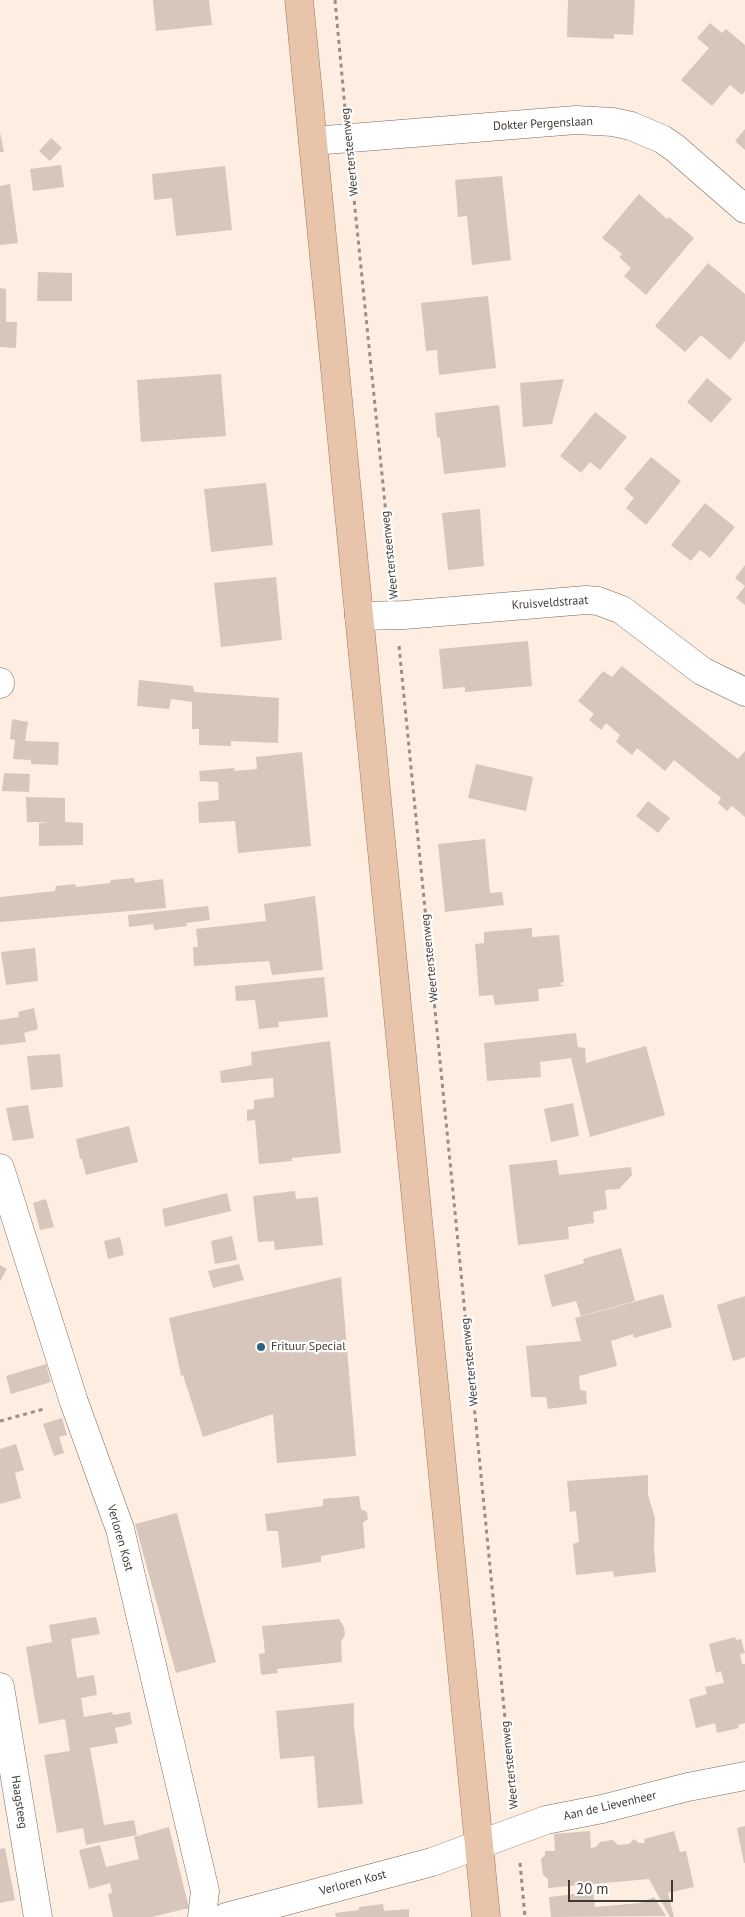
<!DOCTYPE html>
<style>
body{margin:0}
#map{position:relative;width:745px;height:1917px;overflow:hidden;background:#feeee2;font-family:"PT Sans",sans-serif}
canvas{display:block}
.scale{position:absolute;left:568px;top:1880px;width:105px;height:22px;box-sizing:border-box;border:2px solid #403a35;border-top:0;padding-left:6px;font-size:15px;line-height:18px;white-space:nowrap;color:#403a35;-webkit-text-stroke:4px #fefefe;paint-order:stroke}
</style>
<div id="map">
<canvas width="745" height="1917"></canvas>
<div class="scale">20 m</div>
</div>
<script>
const c = document.querySelector('canvas').getContext('2d');
c.lineJoin = 'round';
function fill(path, color) { c.fillStyle = color; c.fill(path, 'evenodd'); }
const shape = rows => new Path2D(rows.map(r => 'M' + r).join(''));
function stroke(path, color, width, dash) { c.strokeStyle = color; c.lineWidth = width; c.lineCap = dash ? 'butt' : 'round'; c.setLineDash(dash || []); c.stroke(path); }
function drawText(font, color, halo, rows, align = 'center') {
  c.font = font + ' "PT Sans",sans-serif'; c.lineWidth = 4.5; c.setLineDash([]); c.textBaseline = 'middle'; c.strokeStyle = halo; c.fillStyle = color; for (const [text, x, y, turn = 0] of rows) {
    c.save(); c.translate(x, y); c.rotate((+turn || 0) * Math.PI / 180); c.textAlign = isNaN(turn) ? turn : align; if (halo) c.strokeText(text, 0, 0); c.fillText(text, 0, 0); c.restore();
  }
}
fill(shape([
 [153,0,209,0,212,25,156,31],
 [568,0,635,0,633,35,614,34,614,39,567,37],
 [710,23,722,33,726,29,745,45,745,91,742,95,730,85,712,106,681,80,709,48,697,38],
 [745,129,745,150,735,141],
 [0,132,4,152,0,152],
 [51,138,62,148,50,161,39,151],
 [61,165,64,187,33,191,30,169],
 [225,166,232,230,176,236,172,198,154,200,152,174],
 [502,176,511,260,472,265,467,216,458,217,455,180],
 [10,184,18,243,0,245,0,186],
 [639,194,667,219,669,217,694,238,646,295,624,276,631,268,619,257,622,254,602,238],
 [708,263,745,294,745,341,730,360,701,335,685,352,655,326],
 [38,272,72,273,72,301,37,301],
 [0,288,6,289,6,322,17,322,16,348,0,347],
 [488,296,496,368,439,375,437,350,426,351,421,303],
 [221,374,226,436,141,442,137,380],
 [707,378,732,399,711,423,687,402],
 [564,379,552,424,523,427,520,383],
 [499,405,506,467,444,474,440,438,437,437,435,413],
 [595,412,627,437,600,470,590,462,581,473,560,456],
 [651,457,681,481,646,525,626,508,634,498,624,489],
 [266,483,273,545,211,552,204,489],
 [705,503,735,527,710,558,700,550,691,561,671,545],
 [480,509,484,566,448,570,442,513],
 [745,565,745,605,736,598,745,586,735,578],
 [276,577,282,640,221,647,214,583],
 [528,641,532,686,465,692,465,687,443,689,439,649],
 [622,666,738,759,745,751,745,817,732,806,727,811,718,803,721,798,674,760,665,771,637,748,632,755,616,742,620,735,606,723,601,730,589,720,594,714,578,701,603,671,612,677],
 [139,680,193,686,194,692,279,698,278,743,231,741,231,746,199,745,199,729,192,729,192,702,171,699,169,709,137,706],
 [12,719,28,722,25,741,59,742,58,765,31,764,31,760,13,759,15,740,10,739],
 [302,752,311,846,238,853,235,821,199,823,198,802,219,800,218,782,200,781,199,771,234,768,235,771,257,769,256,757],
 [476,764,533,777,526,811,468,798],
 [4,773,30,774,29,792,2,791],
 [26,797,65,798,65,822,83,823,83,845,39,846,39,823,51,822,27,822],
 [648,801,670,818,658,833,636,816],
 [485,839,490,893,502,892,504,905,445,912,438,844],
 [134,878,135,883,163,879,166,908,0,922,0,897,55,891,56,886,75,884,76,887,110,883,111,880],
 [315,896,323,970,272,975,269,961,194,966,193,947,198,947,196,929,266,921,264,904],
 [208,906,210,920,186,923,187,926,154,930,153,924,129,927,128,915],
 [532,928,532,937,559,935,564,982,561,983,560,984,564,986,538,989,539,1001,495,1005,493,995,479,996,475,944,484,943,484,932],
 [35,948,38,981,6,985,1,952],
 [324,977,328,1017,278,1022,279,1027,259,1029,255,1000,236,1001,235,986],
 [34,1008,38,1029,24,1033,26,1042,0,1045,0,1020,19,1017,18,1012],
 [576,1033,578,1047,585,1048,586,1063,646,1046,665,1115,590,1137,571,1058,540,1062,541,1077,487,1081,484,1043],
 [330,1041,341,1153,292,1158,292,1161,259,1164,255,1120,247,1121,247,1110,254,1109,254,1100,274,1097,273,1078,221,1083,220,1071,252,1065,251,1052],
 [60,1054,63,1087,31,1090,27,1056],
 [573,1103,579,1136,551,1142,544,1109],
 [28,1105,34,1138,13,1141,6,1108],
 [129,1126,138,1162,86,1175,82,1159,80,1159,76,1139],
 [557,1160,559,1175,631,1167,632,1175,619,1189,605,1190,607,1209,593,1212,594,1223,568,1227,569,1239,518,1245,509,1165],
 [295,1191,296,1199,318,1197,323,1245,275,1250,274,1241,258,1242,253,1196],
 [227,1193,231,1211,165,1227,162,1209],
 [46,1199,54,1227,40,1230,33,1203],
 [232,1236,237,1260,215,1264,211,1241],
 [120,1237,124,1255,108,1259,104,1241],
 [621,1248,635,1301,581,1316,576,1301,552,1307,544,1275,584,1263,583,1259],
 [239,1264,244,1280,213,1288,208,1271],
 [0,1265,7,1269,0,1281],
 [341,1277,356,1456,277,1463,273,1414,203,1437,183,1375,181,1376,169,1318],
 [663,1294,672,1327,634,1338,633,1334,611,1341,617,1366,579,1376,580,1390,586,1391,587,1404,548,1409,546,1397,531,1397,526,1346,581,1341,575,1318],
 [745,1296,745,1357,733,1361,717,1305],
 [46,1364,51,1382,11,1394,6,1376],
 [62,1418,67,1435,59,1437,64,1453,54,1456,43,1424],
 [16,1444,24,1470,15,1473,21,1498,0,1504,0,1449],
 [648,1475,648,1495,655,1518,654,1549,656,1572,614,1577,613,1571,576,1575,573,1544,579,1542,576,1511,570,1512,567,1481],
 [359,1496,361,1509,367,1512,368,1519,363,1523,365,1548,321,1556,321,1562,282,1568,278,1531,267,1531,265,1514,323,1506,323,1499],
 [177,1513,216,1662,176,1673,135,1524],
 [96,1617,100,1634,71,1639,77,1678,94,1675,97,1695,81,1698,84,1717,112,1712,113,1715,130,1712,132,1724,115,1728,118,1743,90,1748,97,1786,104,1825,134,1820,137,1835,86,1845,83,1828,57,1833,44,1755,70,1751,65,1719,39,1724,26,1647,52,1642,49,1625],
 [339,1619,344,1627,345,1635,341,1642,342,1662,277,1669,278,1673,261,1675,259,1654,265,1653,262,1626],
 [735,1637,736,1640,741,1639,745,1653,740,1654,742,1664,745,1664,745,1723,738,1725,739,1728,717,1733,715,1723,696,1728,689,1699,707,1694,705,1687,724,1683,721,1671,716,1673,709,1644],
 [354,1703,354,1725,363,1804,318,1808,314,1756,280,1759,276,1711],
 [745,1826,745,1863,744,1863,737,1828],
 [169,1827,189,1908,152,1917,113,1917,108,1894,112,1893,110,1883,89,1889,79,1850,100,1845,106,1867,139,1859,134,1837],
 [590,1831,591,1848,596,1847,600,1842,613,1840,618,1845,629,1844,634,1839,639,1843,645,1843,644,1839,674,1831,680,1852,686,1851,694,1887,668,1893,674,1917,670,1917,649,1879,548,1888,548,1879,543,1875,541,1859,545,1855,545,1851,555,1851,554,1834],
 [5,1848,15,1900,0,1903,0,1849],
 [593,1892,595,1907,640,1903,654,1897,666,1916,551,1917,549,1897],
 [383,1904,384,1911,409,1909,409,1917,336,1917,335,1913,359,1910,359,1907]
]), '#d7c6bb');
const minor = shape([
 [313,141,576,120,613,122,631,126,662,139,675,148,745,209],
 [359,616,404,615,586,600,598,601,622,610,702,671,745,692],
 [0,684,0,682],
 [0,1168,74,1402,120,1529,205,1891,202,1917],
 [0,1687,38,1917],
 [226,1917,432,1862,546,1820,602,1809,688,1787,745,1776]
]);
const major = shape([
 [299,0,486,1917]
]);
stroke(minor, '#76685d', 29);
stroke(major, '#a27a5c', 29);
stroke(shape([
 [335,0,345,108],
 [351,169,393,583],
 [399,646,513,1799],
 [0,1421,44,1409],
 [520,1863,525,1917]
]), '#998f86', 3, [4, 4]);
stroke(minor, '#fff', 28);
stroke(major, '#e7c4aa', 28);
for (const [x, y, r, color] of [
 [261,1347,5,"#30617f"]
]) { const dot = new Path2D(); dot.arc(x, y, r, 0, 2 * Math.PI); c.fillStyle = color; c.fill(dot); stroke(dot, '#fefefe', 2); }
drawText('12px', '#403a35', '#fefefe', [
 ["Dokter Pergenslaan",543,124,-3],
 ["Weertersteenweg",350,152,-96],
 ["Weertersteenweg",390,555,-96],
 ["Kruisveldstraat",550,603,-4],
 ["Weertersteenweg",430,958,-96],
 ["Weertersteenweg",470,1362,-96],
 ["Verloren Kost",120,1538,74],
 ["Weertersteenweg",510,1765,-96],
 ["Haagsteeg",19,1802,81],
 ["Aan de Lievenheer",610,1806,-13],
 ["Verloren Kost",353,1883,-15]
]);
drawText('12px', '#403a35', '#fefefe', [
 ["Frituur Special",271,1347]
], 'left');
</script>
